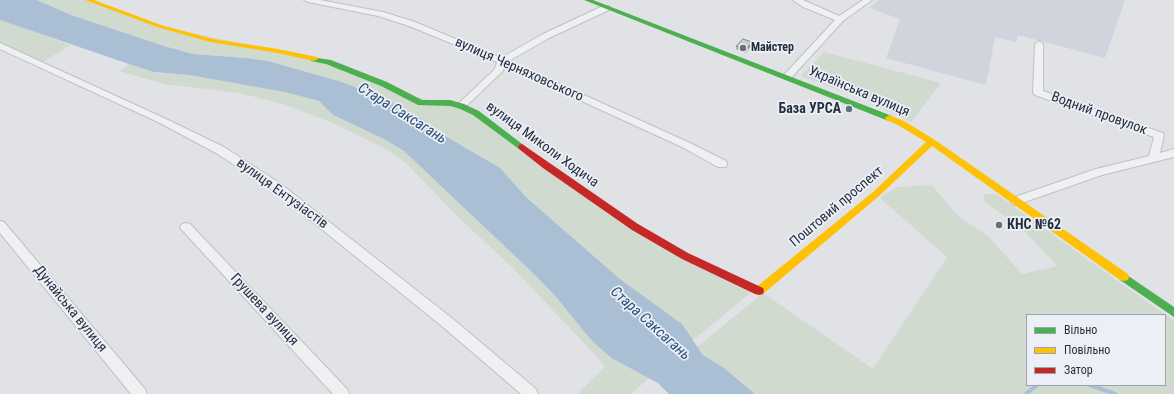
<!DOCTYPE html>
<meta charset="utf-8">
<style>
body{margin:0}
#map{position:relative;width:1174px;height:394px;overflow:hidden;background:#e0e2e6;font-family:"Roboto Condensed",sans-serif}
canvas{display:block}
.legend{position:absolute;left:1026px;top:314px;width:140px;height:72px;box-sizing:border-box;background:#ecf0f6;border:1px solid #9ca3ae;margin:0;padding:5px 7px;list-style:none;font-size:12px;color:#252f41}
.legend li{display:flex;align-items:center;gap:8px;height:20px}
.legend b{width:20px;border:1px solid #9ca3ae}
</style>
<div id="map">
<canvas width="1174" height="394"></canvas>
<ul class="legend">
<li><b style="height:5px;background:#4caf50"></b>Вільно</li>
<li><b style="height:5px;background:#ffc107"></b>Повільно</li>
<li><b style="height:5px;background:#c62828"></b>Затор</li>
</ul>
</div>
<script>
const c = document.querySelector('canvas').getContext('2d');
c.lineJoin = 'round';
function fill(path, color) { c.fillStyle = color; c.fill(path, 'evenodd'); }
const shape = rows => new Path2D(rows.map(r => 'M' + r).join(''));
function stroke(path, color, width, dash) { c.strokeStyle = color; c.lineWidth = width; c.lineCap = dash ? 'butt' : 'round'; c.setLineDash(dash || []); c.stroke(path); }
function drawText(font, color, halo, rows, align = 'center') {
  c.font = font + ' "Roboto Condensed",sans-serif'; c.lineWidth = 3.5; c.setLineDash([]); c.textBaseline = 'middle'; c.strokeStyle = halo; c.fillStyle = color; for (const [text, x, y, turn = 0] of rows) {
    c.save(); c.translate(x, y); c.rotate((+turn || 0) * Math.PI / 180); c.textAlign = isNaN(turn) ? turn : align; if (halo) c.strokeText(text, 0, 0); c.fillText(text, 0, 0); c.restore();
  }
}
fill(shape([
 [879,0,1125,0,1105,58,1018,35,1016,42,995,37,986,85,886,58,900,19,869,8]
]), '#d0d5dd');
fill(shape([
 [37,0,88,0,159,26,328,62,402,94,461,106,635,227,755,289,692,341,682,324,620,279,527,198,500,168,442,134,424,120,383,98,342,82,268,61,246,58,193,54,164,46,71,15],
 [0,20,8,22,70,45,40,64,0,46],
 [824,52,941,83,911,122,868,101,801,76],
 [129,64,154,72,189,75,285,92,319,101,333,115,384,139,404,151,535,275,613,359,649,378,631,394,577,394,605,367,599,359,512,267,458,217,405,162,384,148,335,124,286,105,240,93,164,84,119,71],
 [932,185,956,214,989,237,1022,274,1058,266,1022,229,984,201,984,194,996,194,1174,321,1174,394,755,394,724,368,703,355,697,347,763,293,873,369,947,257,880,198,897,187],
 [1027,315,1165,315,1165,385,1027,385]
]), '#d0dacf');
fill(shape([
 [0,0,37,0,71,15,164,46,193,54,246,58,268,61,342,82,383,98,424,120,442,134,500,168,527,198,620,279,682,324,703,355,724,368,755,394,669,394,658,383,613,359,593,342,556,297,535,275,404,151,384,139,333,115,319,101,285,92,189,75,154,72,129,64,0,20]
]), '#aabfd4');
stroke(shape([
 [1090,385,1115,394],
 [1026,394,1037,385]
]), '#aabfd4', 4);
const street = shape([
 [304,0,320,0,383,12,415,22,501,58,543,34,603,6,609,6,609,10,549,38,509,61,690,143,726,161,727,164,726,167,718,167,682,147,505,66,502,72,464,108,458,108,456,106,458,104,495,69,497,62,409,26,378,16,308,2,304,0],
 [793,0,803,0,839,16,863,0,872,0,843,21,790,79,787,80,782,77,784,75,835,20,803,7,793,0],
 [1039,41,1043,44,1043,91,1163,133,1164,135,1160,153,1174,149,1174,157,1102,175,1016,205,1012,204,1010,201,1012,198,1096,169,1149,156,1154,137,1035,95,1033,93,1035,44,1039,41],
 [0,43,164,118,224,147,281,184,453,319,536,389,538,394,521,394,443,327,273,190,216,153,158,122,0,49,0,43],
 [0,221,4,222,145,389,147,394,131,394,0,233,0,221],
 [186,223,190,224,347,389,349,394,333,394,182,230,180,227,182,224,186,223]
]);
stroke(street, '#bec0c4', 2);
fill(street, '#eff0f2');
fill(shape([
 [584,0,593,0,892,116,893,118,889,121,886,120,584,0],
 [311,57,331,60,387,82,422,100,450,100,464,104,479,111,526,147,522,150,519,149,473,115,458,108,450,106,418,105,381,86,326,64,311,61,311,57],
 [1124,273,1174,307,1174,317,1120,280,1119,277,1120,274,1124,273]
]), '#4caf50');
fill(shape([
 [85,0,94,0,161,25,213,39,278,49,317,57,318,59,314,61,278,53,210,42,157,27,85,0],
 [889,115,904,121,935,140,1128,274,1129,277,1128,280,1124,281,1120,280,932,146,879,196,763,294,759,295,755,294,754,291,755,288,873,192,926,142,898,125,886,120,885,118,889,115]
]), '#ffc107');
fill(shape([
 [522,144,638,224,688,253,763,288,764,291,763,294,759,295,755,294,682,259,632,230,543,168,519,149,518,147,519,145,522,144]
]), '#c62828');
fill(shape([
 [752,42,751,46,745,53,736,49,736,46]
]), '#acaeb1');
fill(shape([
 [752,42,751,46,745,53,746,49]
]), '#8c8d90');
const building = shape([
 [743,39,752,42,746,49,736,46,743,39]
]);
fill(building, '#c8cace');
stroke(building, '#8c8d90', 1);
for (const [x, y, r, color] of [
 [743,48,4,"#666e7b"],
 [849,109,4,"#666e7b"],
 [999,225,4,"#666e7b"]
]) { const dot = new Path2D(); dot.arc(x, y, r, 0, 2 * Math.PI); c.fillStyle = color; c.fill(dot); stroke(dot, '#ecf0f6', 1.5); }
drawText('bold 12px', '#252f41', '#ecf0f6', [
 ["Майстер",751,48]
], 'left');
drawText('14px', '#252f41', '#ecf0f6', [
 ["вулиця Черняховського",519,70,24],
 ["Українська вулиця",859,92,23],
 ["Водний провулок",1099,114,20],
 ["вулиця Миколи Ходича",542,145,36],
 ["вулиця Ентузіастів",282,194,36],
 ["Поштовий проспект",837,207,-40],
 ["Дунайська вулиця",70,309,51],
 ["Грушева вулиця",264,310,47]
]);
drawText('bold 14px', '#252f41', '#ecf0f6', [
 ["База УРСА",841,109],
 ["КНС №62",1007,225,"left"]
], 'right');
drawText('italic 15px', '#2a4e79', '#ecf0f6', [
 ["Стара Саксагань",402,114,32],
 ["Стара Саксагань",650,324,42]
]);
</script>
